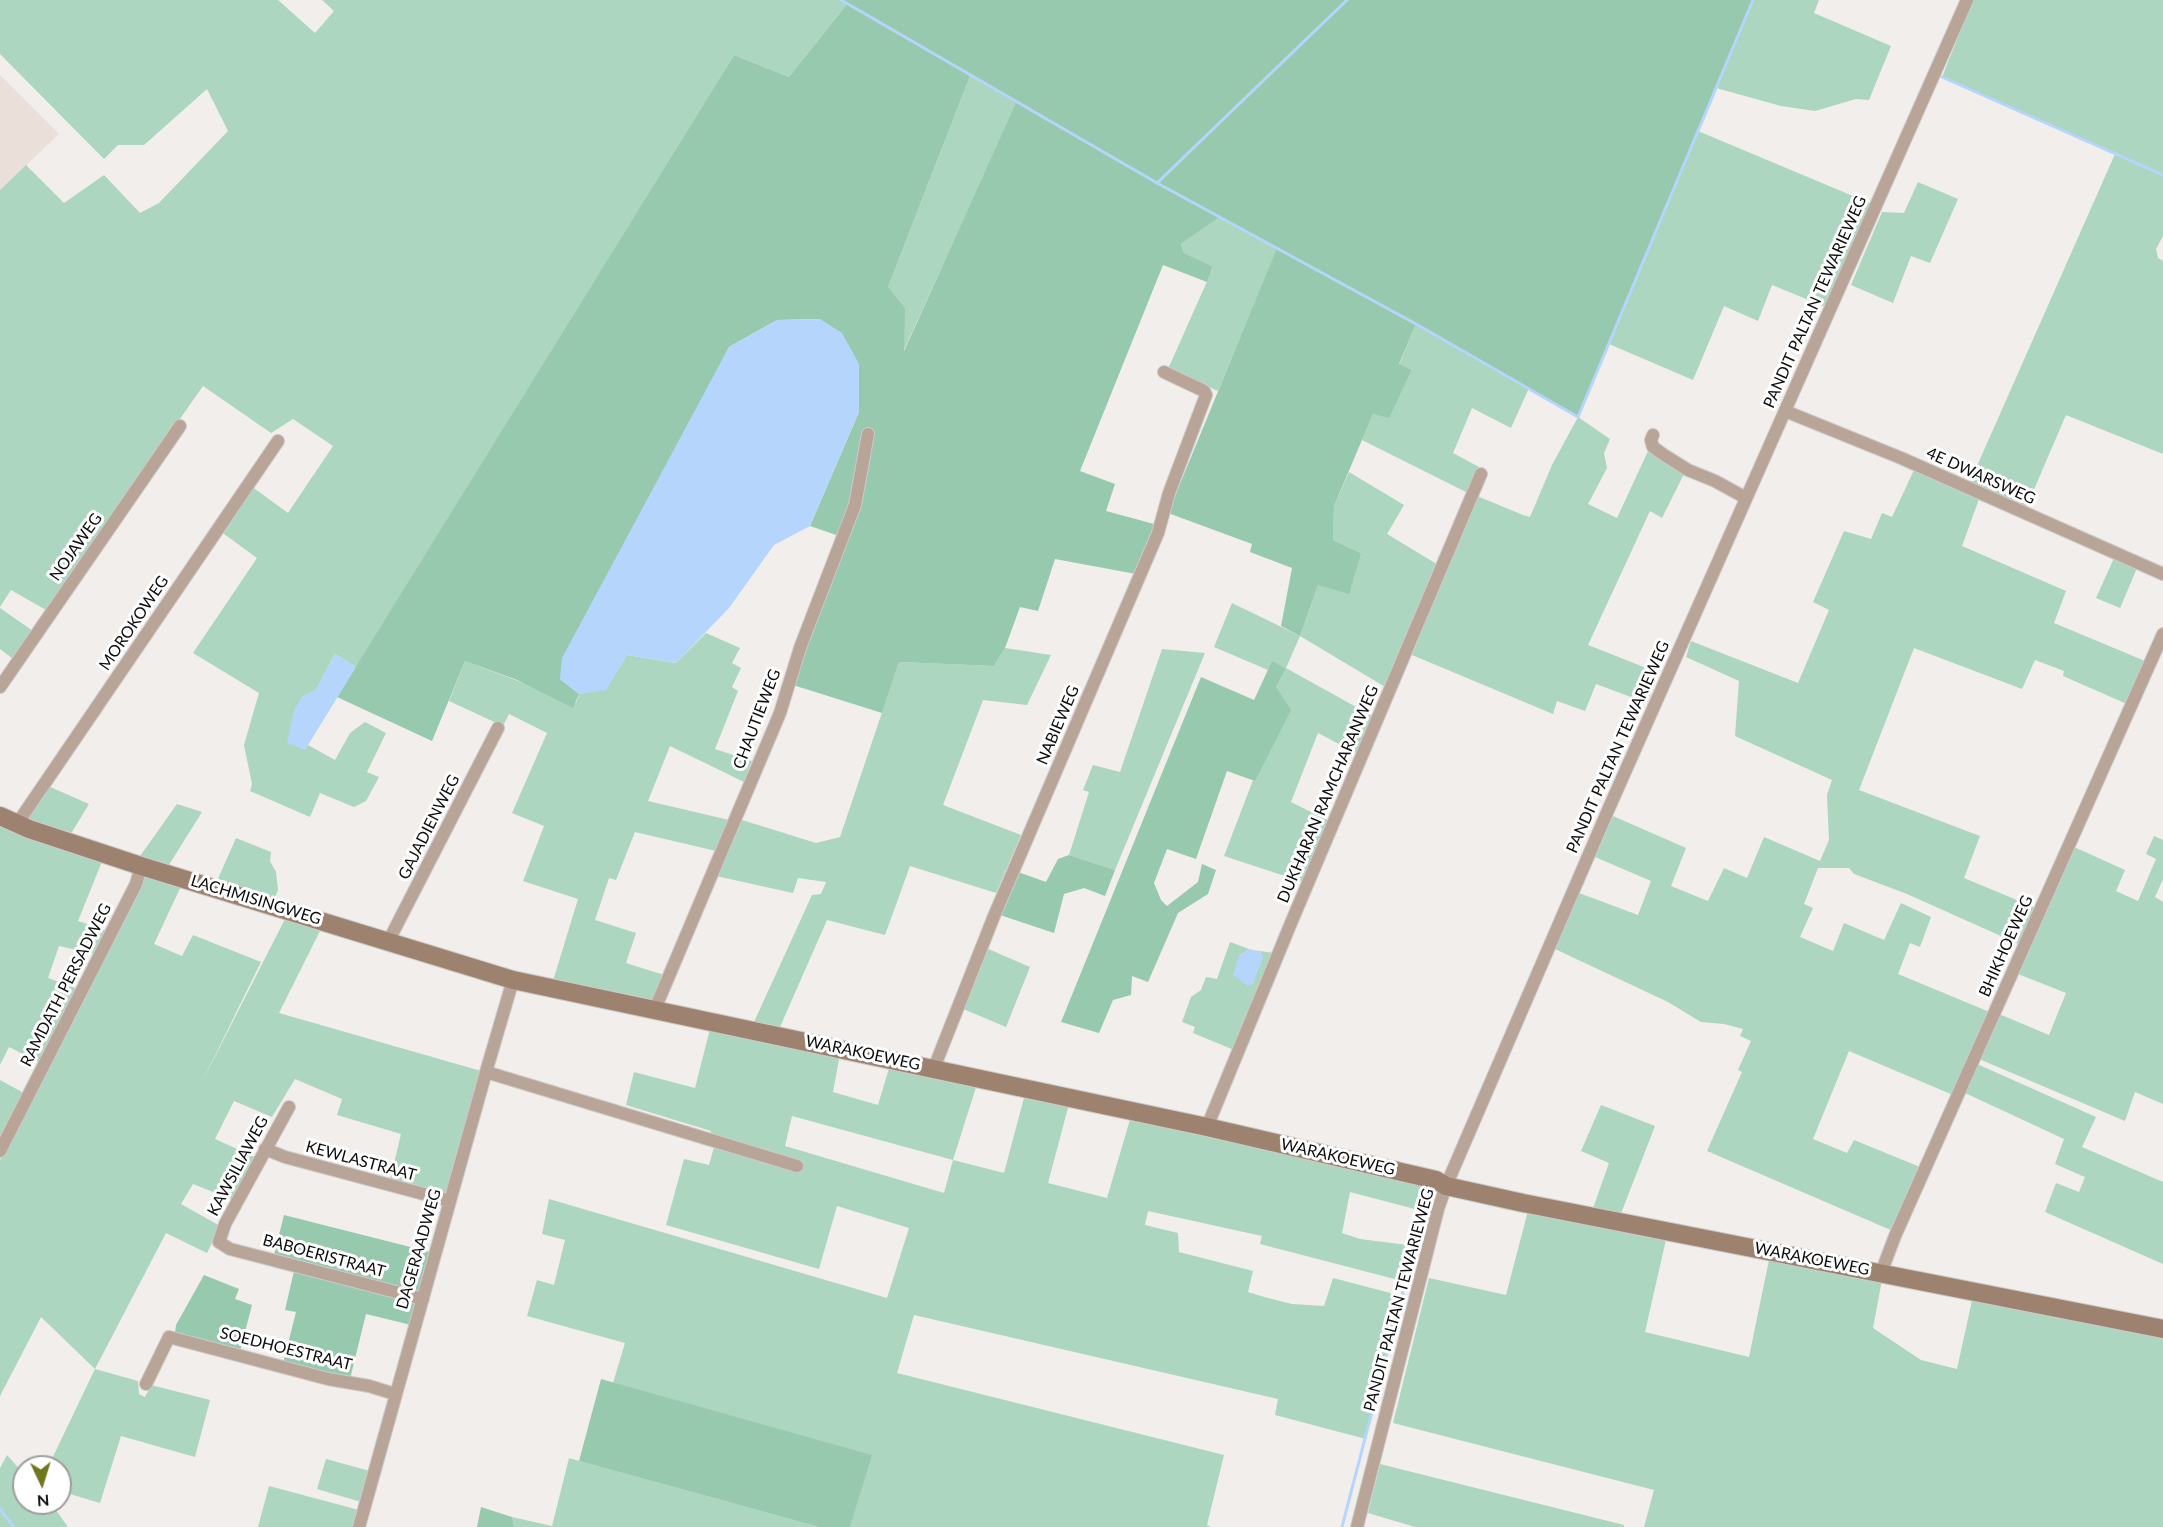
<!DOCTYPE html>
<style>
body{margin:0}
#map{position:relative;width:2163px;height:1527px;overflow:hidden;background:#f1eeec;font-family:Lato,sans-serif}
canvas{display:block}
.north{position:absolute;left:12px;top:1455px;width:60px;height:60px;box-sizing:border-box;background:#fff;border:2px solid #9e9e9e;border-radius:50%;rotate:176deg;font-size:16px;font-weight:700;line-height:24px;text-align:center;color:#0d0c0c}
.north::after{content:'';display:block;margin:auto;width:21px;height:27px;background:#72761d;clip-path:polygon(50% 0,100% 100%,50% 72%,0 100%)}
</style>
<div id="map">
<canvas width="2163" height="1527"></canvas>
<div class="north">N</div>
</div>
<script>
const c = document.querySelector('canvas').getContext('2d');
c.lineJoin = 'round';
function fill(path, color) { c.fillStyle = color; c.fill(path, 'evenodd'); }
const shape = rows => new Path2D(rows.map(r => 'M' + r).join(''));
function stroke(path, color, width, dash) { c.strokeStyle = color; c.lineWidth = width; c.lineCap = dash ? 'butt' : 'round'; c.setLineDash(dash || []); c.stroke(path); }
function drawText(font, color, halo, rows, align = 'center') {
  c.font = font + ' Lato,sans-serif'; c.lineWidth = 6; c.setLineDash([]); c.textBaseline = 'middle'; c.strokeStyle = halo; c.fillStyle = color; for (const [text, x, y, turn = 0] of rows) {
    c.save(); c.translate(x, y); c.rotate((+turn || 0) * Math.PI / 180); c.textAlign = isNaN(turn) ? turn : align; if (halo) c.strokeText(text, 0, 0); c.fillText(text, 0, 0); c.restore();
  }
}
fill(shape([
 [0,75,59,134,0,190]
]), '#eae0d9');
fill(shape([
 [0,0,278,0,315,33,334,11,322,0,841,0,847,4,789,77,734,55,356,667,335,654,316,690,302,697,305,750,308,745,335,760,350,733,365,722,386,733,367,772,379,777,366,801,354,807,320,793,310,817,250,791,252,784,244,745,259,693,193,653,257,558,220,531,251,486,288,513,333,446,293,419,271,433,203,386,46,610,11,590,0,607,0,190,26,165,64,203,104,175,140,213,159,203,228,131,207,89,144,145,118,145,104,159,0,54],
 [1753,0,1819,0,1814,13,1891,46,1869,100,1856,99,1815,111,1781,106,1716,88],
 [1973,0,2163,0,2163,236,2156,249,2158,258,2163,261,2163,454,2066,415,2026,508,1969,484,2115,154,1942,77],
 [970,76,1017,103,903,352,888,287],
 [1698,131,1872,204,1826,307,1772,285,1758,321,1724,306,1693,380,1609,344],
 [1918,182,1958,199,1930,263,1911,256,1893,303,1851,285,1882,212,1904,213],
 [1220,217,1278,247,1218,391,1168,369,1213,268,1184,253,1181,244],
 [1416,324,1529,388,1511,428,1472,408,1453,453,1479,467,1468,493,1362,440,1373,414,1389,417,1412,370,1399,365],
 [1578,417,1610,439,1604,453,1607,468,1588,504,1617,518,1649,449,1685,472,1662,518,1650,511,1588,645,1659,673,1647,703,1596,684,1585,711,1557,701,1553,714,1412,655,1477,496,1523,515,1530,517,1552,465],
 [1914,470,1979,499,1962,546,2066,591,2054,623,2145,661,2127,704,2063,676,2064,671,2035,660,2022,689,1914,648,1859,790,1980,836,1964,878,2036,908,2021,945,1907,894,1854,874,1849,868,1818,868,1804,904,1813,908,1800,937,1833,951,1844,923,1884,940,1901,903,1931,917,1920,947,1910,943,1898,974,1992,1013,1953,1095,1849,1051,1813,1139,1847,1153,1854,1140,1920,1167,1893,1231,1707,1151,1742,1072,1738,1070,1751,1041,1740,1036,1743,1029,1724,1024,1701,1022,1668,1002,1555,949,1579,893,1638,915,1651,881,1595,857,1613,816,1686,848,1671,886,1708,901,1724,868,1747,878,1764,837,1820,861,1829,840,1827,795,1832,780,1735,736,1739,681,1686,657,1691,641,1798,683,1829,610,1813,602,1844,531,1871,539,1882,513,1892,517],
 [1349,472,1404,505,1387,534,1440,566,1387,688,1300,636,1286,668,1374,717,1358,754,1318,733,1291,802,1329,821,1303,882,1224,856,1253,780,1255,781,1276,687,1286,669,1272,662,1268,670,1214,647,1232,603,1300,636,1318,585,1361,553,1333,540,1334,506],
 [2114,558,2137,568,2120,608,2096,598],
 [0,608,33,631,13,659,0,649],
 [706,633,740,648,732,663,741,668,732,687,738,691,715,749,752,761,744,782,670,746,648,801,729,820,716,851,635,832,616,880,609,878,595,920,636,933,626,963,664,975,653,1003,553,981,578,899,523,881,544,826,512,813,547,733,509,714,503,726,449,701,465,661,576,703,579,694,606,689,627,655,676,663],
 [1005,648,1051,655,1027,705,983,700,943,805,1021,835,996,893,910,866,885,935,827,920,780,1027,754,1022,812,895,821,894,826,882,798,878,793,893,716,876,739,819,816,843,840,837,899,662,994,666],
 [1162,649,1205,653,1115,870,1069,855,1089,792,1083,790,1093,765,1120,772],
 [48,786,89,804,69,837,27,822,27,815],
 [177,804,202,812,167,868,138,859],
 [0,818,103,859,78,921,108,931,96,954,59,946,48,978,78,989,41,1063,9,1047,0,1065],
 [2154,836,2163,840,2163,879,2155,897,2163,902,2163,1104,2135,1092,2125,1121,1979,1059,1999,1014,2049,1035,2066,993,2018,974,2074,847,2125,870,2116,891,2138,901,2156,859,2146,854],
 [236,838,271,852,270,861,276,872,278,890,274,900,217,881],
 [144,871,182,884,154,944,182,956,193,935,261,962,201,1084,285,919,320,931,279,1013,481,1071,447,1195,390,1180,401,1134,337,1115,342,1099,295,1079,272,1117,234,1101,215,1139,255,1157,233,1200,193,1184,181,1204,220,1226,207,1253,166,1233,95,1369,138,1381,139,1394,145,1397,151,1385,210,1400,195,1457,121,1436,100,1503,60,1491,60,1467,48,1467,95,1369,41,1317,0,1396,0,1160],
 [1230,942,1249,949,1239,956,1263,958,1260,951,1274,953,1234,1050,1193,1033,1195,1027,1182,1022,1191,997,1201,990,1206,977,1217,979],
 [986,948,1030,967,1006,1027,961,1008],
 [711,1025,840,1054,833,1092,878,1105,890,1065,977,1084,953,1160,1004,1173,1025,1094,1069,1104,1048,1183,1107,1198,1131,1116,1432,1188,1426,1212,1350,1192,1342,1233,1360,1239,1415,1246,1406,1282,1260,1244,1262,1236,1148,1211,1145,1225,1178,1233,1179,1252,1253,1271,1248,1292,1264,1297,1292,1304,1324,1306,1333,1278,1402,1296,1366,1439,1275,1415,1278,1399,914,1315,897,1373,1224,1455,1207,1525,1211,1527,850,1527,871,1455,613,1383,625,1343,527,1316,537,1280,554,1285,565,1240,542,1234,549,1199,887,1298,909,1228,837,1206,819,1269,666,1225,684,1159,709,1165,714,1147,707,1145,711,1131,626,1105,634,1072,695,1088],
 [792,1116,953,1160,944,1193,785,1146],
 [1977,1064,2096,1117,2082,1147,2163,1182,2163,1264,2045,1212,2056,1183,2079,1192,2085,1177,2055,1164,2064,1139,1965,1093],
 [0,1080,24,1093,0,1142],
 [1601,1105,1655,1126,1620,1216,1592,1211,1609,1163,1581,1151],
 [1529,1207,1667,1235,1645,1332,1749,1357,1769,1260,1882,1280,1873,1328,1921,1360,1957,1369,1973,1296,2163,1334,2163,1527,1644,1527,1654,1490,1393,1423,1429,1278,1506,1295],
 [7,1455,24,1474,24,1503,51,1503,68,1527,0,1527,0,1468],
 [569,1458,579,1461,819,1527,514,1527,512,1517,552,1526],
 [326,1459,370,1471,361,1502,317,1489],
 [1380,1464,1624,1525,1624,1527,1415,1527,1368,1513],
 [269,1486,359,1510,355,1527,258,1527]
]), '#acd6bf');
fill(shape([
 [841,0,1753,0,1578,417,1416,324,1399,364,1412,370,1389,418,1373,414,1334,506,1333,540,1361,553,1349,594,1318,585,1300,636,1281,626,1292,568,1250,552,1252,544,1168,513,1277,248,1220,217,1181,244,1184,253,1213,267,1207,282,1163,265,1080,471,1115,484,1106,511,1154,524,1136,574,1055,559,1038,611,1020,607,1005,648,994,666,899,662,882,713,793,685,860,507,852,506,839,536,810,526,859,412,820,319,777,320,729,347,560,679,579,694,573,708,517,680,465,661,432,741,337,697,734,55,789,77,847,4],
 [970,76,1016,103,904,351,905,308,888,287],
 [1272,661,1286,669,1276,687,1291,710,1255,781,1227,771,1196,859,1167,849,1154,883,1161,900,1167,906,1198,882,1202,864,1216,870,1208,894,1178,913,1148,982,1132,976,1131,995,1113,1000,1099,1033,1061,1022,1201,677,1254,700],
 [1069,855,1115,870,1105,896,1084,888,1064,894,1054,933,1000,915,1018,872,1046,882,1058,859],
 [284,1215,430,1252,420,1294,274,1255],
 [294,1271,417,1303,411,1325,366,1314,350,1379,283,1363,296,1312,285,1310],
 [204,1275,239,1289,235,1299,252,1305,240,1351,175,1332,176,1325],
 [601,1379,872,1455,850,1527,819,1527,579,1461],
 [481,1507,512,1517,514,1527,477,1527]
]), '#97c9ae');
fill(shape([
 [820,319,842,333,859,364,859,412,810,526,774,545,729,608,676,663,627,655,606,690,579,694,560,679,562,658,729,347,777,320],
 [335,654,356,667,305,750,287,743,294,710,302,697,316,690],
 [1249,949,1260,951,1263,958,1253,984,1248,986,1233,975,1239,956]
]), '#b6d5fd');
stroke(shape([
 [841,0,1157,183,1416,324,1578,417,1753,0],
 [1942,77,2163,175],
 [1157,183,1347,0],
 [0,1509,14,1527],
 [1342,1527,1415,1246]
]), '#b6d5fd', 3);
const street = shape([
 [1785,411,1901,458,2163,574],
 [1653,435,1651,440,1653,447,1664,455,1688,470,1715,481,1746,498],
 [0,687,180,426],
 [17,824,278,441],
 [389,940,498,728],
 [655,1009,780,713,800,648,855,505,868,434],
 [934,1068,994,916,1158,533,1169,493,1206,395,1204,391,1164,372],
 [486,1072,797,1166],
 [289,1107,225,1224,219,1242,230,1249,423,1299],
 [1207,1127,1291,923,1481,474],
 [265,1149,285,1157,450,1201],
 [0,1151,136,884,141,866],
 [1881,1273,1895,1236,2163,634],
 [146,1384,169,1337,328,1379,369,1386,395,1394],
 [359,1527,486,1072,513,980],
 [1357,1527,1438,1209,1446,1186,1609,808,1967,0]
]);
const secondary = shape([
 [0,816,29,829,141,866,513,980,1207,1127,1436,1180,1446,1186,1523,1203,2163,1329]
]);
stroke(street, '#cdcac8', 14);
stroke(secondary, '#cdcac8', 20);
stroke(street, '#b9a598', 12);
stroke(secondary, '#9d826f', 18);
drawText('16px', '#0d0c0c', '#fff', [
 ["PANDIT PALTAN TEWARIEWEG",1815,302,-66],
 ["4E DWARSWEG",1981,476,24],
 ["NOJAWEG",76,547,-55],
 ["MOROKOWEG",134,623,-56],
 ["CHAUTIEWEG",757,719,-69],
 ["NABIEWEG",1058,725,-67],
 ["PANDIT PALTAN TEWARIEWEG",1618,747,-66],
 ["DUKHARAN RAMCHARANWEG",1328,794,-67],
 ["GAJADIENWEG",429,827,-63],
 ["LACHMISINGWEG",256,900,17],
 ["BHIKHOEWEG",2006,946,-66],
 ["RAMDATH PERSADWEG",66,985,-63],
 ["WARAKOEWEG",863,1053,12],
 ["WARAKOEWEG",1338,1157,13],
 ["KEWLASTRAAT",361,1161,15],
 ["KAWSILIAWEG",238,1166,-62],
 ["DAGERAADWEG",419,1249,-74],
 ["BABOERISTRAAT",324,1256,15],
 ["WARAKOEWEG",1812,1259,11],
 ["PANDIT PALTAN TEWARIEWEG",1399,1300,-75],
 ["SOEDHOESTRAAT",286,1349,14]
]);
</script>
